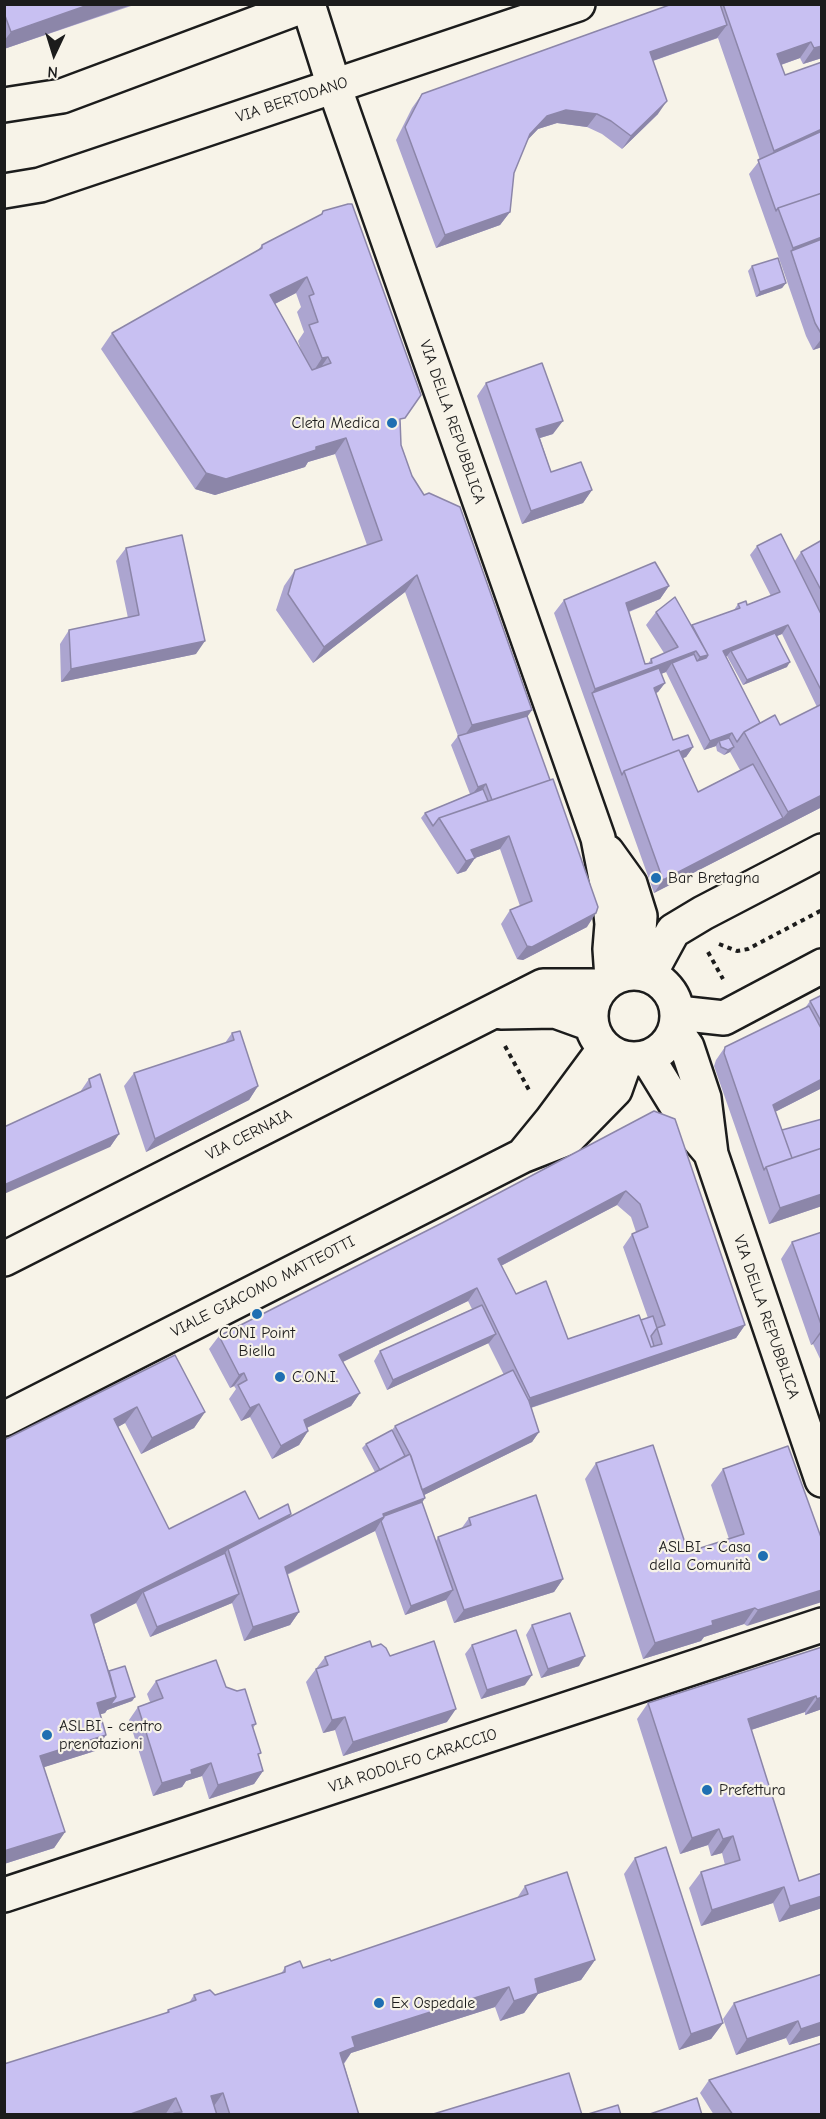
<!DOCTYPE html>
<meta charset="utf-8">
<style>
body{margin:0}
#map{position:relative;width:826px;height:2119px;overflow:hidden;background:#f7f3e8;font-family:"Comic Neue",sans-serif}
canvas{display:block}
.frame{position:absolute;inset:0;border:6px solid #1c1c1c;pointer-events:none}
.north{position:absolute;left:24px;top:24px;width:60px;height:60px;-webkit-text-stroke:4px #f7f3e8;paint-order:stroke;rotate:184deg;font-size:16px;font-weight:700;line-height:24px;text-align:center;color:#1c1c1c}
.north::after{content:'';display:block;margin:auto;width:21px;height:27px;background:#1c1c1c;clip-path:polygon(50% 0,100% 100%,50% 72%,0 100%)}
</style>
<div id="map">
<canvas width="826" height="2119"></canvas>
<div class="frame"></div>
<div class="north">N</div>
</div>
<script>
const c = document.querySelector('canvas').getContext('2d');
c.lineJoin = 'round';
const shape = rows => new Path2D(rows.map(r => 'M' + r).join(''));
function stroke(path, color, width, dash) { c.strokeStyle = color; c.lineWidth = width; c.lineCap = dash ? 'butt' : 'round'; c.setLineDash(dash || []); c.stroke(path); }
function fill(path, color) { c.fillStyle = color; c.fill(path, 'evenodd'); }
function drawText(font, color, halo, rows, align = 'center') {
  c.font = font + ' "Comic Neue",sans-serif'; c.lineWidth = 4.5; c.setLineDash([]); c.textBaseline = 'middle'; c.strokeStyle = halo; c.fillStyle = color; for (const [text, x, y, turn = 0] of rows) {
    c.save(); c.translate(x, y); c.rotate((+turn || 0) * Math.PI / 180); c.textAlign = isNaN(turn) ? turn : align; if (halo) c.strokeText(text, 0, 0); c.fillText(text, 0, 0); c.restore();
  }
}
const minor = shape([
 [308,4,334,86,598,838,609,894,612,924,610,949,612,978],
 [607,852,630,884,640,916,636,972],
 '591 1016a43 43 0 1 1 86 0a43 43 0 1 1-86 0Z',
 [649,975,673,931,703,913,822,851],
 [501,1012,555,1011,591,1024],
 [678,1013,724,1018,822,966],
 [675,1030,687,1047,704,1098,711,1154,822,1480],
 [647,1057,693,1132,710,1152],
 [524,1154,551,1121,605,1048],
 [4,1259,543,986,601,986],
 [4,1419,522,1156,568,1138,615,1090,626,1059],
 [4,1895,822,1625]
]);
const major = shape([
 [4,105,62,96,308,4],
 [4,191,40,185,578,4]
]);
stroke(minor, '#1c1c1c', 38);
stroke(major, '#1c1c1c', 38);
stroke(shape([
 [719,944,737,951,748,949,822,910],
 [708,952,723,979],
 [505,1046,529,1090]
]), '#1c1c1c', 4, [4.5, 4.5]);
stroke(minor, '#f7f3e8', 33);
stroke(major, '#f7f3e8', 33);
fill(shape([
 [4,4,134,5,4,49],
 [672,4,822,4,822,58,803,64,800,58,781,65,785,75,822,62,822,347,813,350,806,336,781,264,749,174,760,160,718,38,653,61,658,114,622,149,602,134,587,127,557,123,538,129,527,140,514,173,510,212,500,225,436,248,396,140,412,108,422,94],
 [323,211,401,425,401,445,412,476,532,710,527,716,587,927,523,960,517,959,501,924,510,910,520,906,500,849,475,858,466,871,457,874,421,818,425,813,470,794,451,745,458,736,405,592,313,663,276,610,284,586,295,570,367,545,335,454,308,462,305,467,215,495,195,489,101,349,112,333,258,250,262,245,321,215],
 [296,293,301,307,297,312,304,332,298,341,302,353,275,304],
 [752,266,786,283,782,288,756,297,748,271],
 [486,383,553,434,540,438,551,472,592,490,583,503,522,524,477,396],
 [822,540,822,807,654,893,554,613,564,600,669,586,660,599,629,612,645,664,648,664,651,659,664,653,646,625,656,612,692,625,734,610,738,604,747,605,771,596,750,555,757,546,794,562,801,552],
 [782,634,817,707,780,725,760,723,726,656,727,656,743,685,787,667,777,636],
 [666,672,704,750,716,746,717,751,724,755,730,752,740,770,698,792,682,758,686,757,693,747,673,740,656,693,658,692,665,683,661,674],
 [126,548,196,654,61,682,60,644,69,630,128,618,116,561],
 [822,995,822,1088,775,1112,782,1130,822,1206,769,1224,714,1066,716,1060,725,1047,805,1008,810,1001],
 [232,1033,258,1086,249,1100,146,1152,124,1086,134,1073,225,1043],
 [89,1079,119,1134,110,1147,80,1092],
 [654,1111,675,1119,745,1325,736,1338,531,1408,539,1432,532,1442,424,1495,425,1498,422,1502,436,1541,438,1537,461,1529,469,1518,536,1495,563,1579,554,1592,454,1623,446,1600,405,1615,375,1531,287,1575,299,1612,290,1625,244,1641,232,1603,150,1637,136,1603,94,1624,109,1671,125,1666,135,1697,132,1701,107,1710,105,1713,100,1714,106,1735,95,1751,44,1767,65,1832,54,1848,4,1864,4,1440,175,1355,205,1412,194,1428,141,1454,125,1423,118,1427,169,1529,245,1491,259,1519,288,1504,291,1514,289,1517,375,1472,362,1448,366,1444,392,1430,395,1426,504,1375,488,1343,387,1390,374,1361,380,1351,472,1309,468,1301,343,1362,360,1393,351,1406,307,1428,308,1431,299,1445,272,1459,250,1417,241,1421,229,1399,236,1389,234,1386,230,1388,209,1349,219,1336,442,1223],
 [617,1205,631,1217,636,1232,632,1234,623,1247,648,1318,641,1320,639,1315,568,1339,546,1281,516,1294,501,1266],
 [822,1232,822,1363,813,1344,811,1345,781,1259,792,1242],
 [596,1463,688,1552,729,1539,711,1485,723,1469,822,1540,747,1626,744,1624,704,1637,701,1641,643,1659,585,1479],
 [532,1625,579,1666,541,1678,526,1635],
 [472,1645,525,1685,481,1699,465,1654],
 [372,1647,390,1656,447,1722,343,1756,335,1730,323,1733,306,1682,325,1657],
 [822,1647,822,1709,805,1715,805,1712,751,1730,799,1881,822,1873,822,1908,779,1922,773,1903,701,1926,689,1888,701,1872,725,1865,722,1853,711,1856,708,1845,680,1854,637,1719,648,1703],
 [156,1681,226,1687,256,1724,253,1728,259,1756,263,1771,254,1784,209,1799,202,1776,186,1781,182,1787,153,1796,129,1720,138,1707,150,1702,147,1694],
 [635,1858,723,2023,711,2039,679,2050,624,1874],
 [525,1886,595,1960,581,1980,538,1994,524,2013,500,2021,495,2007,351,2053,344,2064,359,2115,4,2115,166,2013,168,2010,189,2003,194,1995,215,1995,281,1974,285,1967,303,1968,331,1961,517,1898],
 [822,1974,822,2035,789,2045,786,2038,736,2055,723,2019,734,2003],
 [709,2080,822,2115,714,2115,700,2093]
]), '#aca5d0');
fill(shape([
 [91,4,134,4,4,49,4,41,11,32],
 [727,25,717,38,641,65,650,52],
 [811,42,800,58,766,70,777,54],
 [822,46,822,58,803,64,814,48],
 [667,101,658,114,622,149,631,136],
 [566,110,597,114,587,127,557,123,538,129,521,147,530,134,547,116],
 [822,129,822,139,762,168,774,151],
 [510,212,500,225,436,248,445,235],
 [822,237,822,244,791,251,793,248],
 [307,277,296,293,259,312,270,295],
 [786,283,782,288,756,297,760,292],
 [822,338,822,347,813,350],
 [328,357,317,373,311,375,322,358],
 [563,421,553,434,527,442,536,429],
 [346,438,335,454,308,462,305,467,215,495,195,489,206,473,316,447],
 [592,490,583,503,522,524,531,511],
 [417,575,405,592,313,663,324,647],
 [669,586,660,599,617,616,626,603],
 [788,625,782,634,732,654,731,651,727,656,717,660,723,651],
 [205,641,196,654,61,682,71,669],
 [696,651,687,664,672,663,666,672,595,699,592,693,595,689],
 [708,655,699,668,690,670,700,657],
 [790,662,787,667,743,685,747,680],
 [665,683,658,692,647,697,654,688],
 [532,710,521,726,460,742,472,725],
 [732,733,726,743,719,741,716,746,704,750,710,741],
 [693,747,686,757,627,780,625,773],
 [734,747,730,752,724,755,728,750],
 [486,784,480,794,471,796,478,787],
 [822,795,822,807,654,893,663,880,783,818,788,812],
 [509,836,500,849,475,858,466,871,457,874,466,861,471,850],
 [596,913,587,927,523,960,517,959,527,946],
 [822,1079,822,1088,763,1118,773,1105],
 [258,1086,249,1100,146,1152,155,1139],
 [119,1134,110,1147,4,1194,4,1185],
 [626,1191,617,1205,489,1272,498,1259],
 [822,1194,822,1206,769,1224,780,1208],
 [477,1288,468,1301,330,1368,339,1355],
 [745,1325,736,1338,521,1411,530,1398],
 [822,1329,822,1332,813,1344,811,1345],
 [496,1334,489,1343,387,1390,393,1380],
 [244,1373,234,1386,230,1388,239,1375],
 [360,1393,351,1406,294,1434,304,1420],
 [259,1404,250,1417,241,1421,250,1408],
 [137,1407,125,1423,103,1435,114,1419],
 [205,1412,194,1428,141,1454,152,1438],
 [308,1431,299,1445,272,1459,281,1446],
 [539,1432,532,1442,412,1501,419,1491],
 [425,1498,416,1512,381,1521,375,1531,275,1580,285,1567,383,1514],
 [291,1514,280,1530,228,1549,220,1560,143,1592,136,1603,80,1631,91,1615],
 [563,1579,554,1592,454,1623,464,1610],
 [453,1590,446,1600,405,1615,411,1606],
 [822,1590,822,1602,747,1626,758,1610],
 [239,1594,232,1603,150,1637,157,1627],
 [755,1608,744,1624,704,1637,701,1641,643,1659,655,1643,712,1621],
 [299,1612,290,1625,244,1641,253,1627],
 [585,1656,579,1666,541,1678,548,1669],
 [532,1675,525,1685,481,1699,487,1690],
 [816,1696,805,1712,736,1735,748,1719],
 [116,1697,135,1697,132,1701,107,1710,105,1713,85,1719,97,1703],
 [822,1697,822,1709,805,1715,817,1699],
 [456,1709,447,1722,343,1756,353,1742],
 [345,1717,335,1730,323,1733,332,1720],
 [106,1735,95,1751,29,1772,40,1756],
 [211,1763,202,1776,186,1781,182,1787,153,1796,162,1783,191,1770],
 [263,1771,254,1784,209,1799,218,1785],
 [719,1829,708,1845,680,1854,692,1838],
 [65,1832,54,1848,4,1864,4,1851],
 [733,1836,722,1853,711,1856,723,1839],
 [784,1887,773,1903,701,1926,712,1910],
 [822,1896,822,1908,779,1922,790,1906],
 [595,1960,581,1980,538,1994,524,2013,500,2021,514,2001,535,1979],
 [509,1987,495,2007,351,2053,341,2067,326,2073,352,2037],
 [798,2021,786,2038,736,2055,747,2039],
 [822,2022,822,2035,789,2045,801,2029],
 [723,2023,711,2039,679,2050,691,2034],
 [223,2093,209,2113,211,2096],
 [176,2098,165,2115,128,2115]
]), '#8c86a9');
const building = shape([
 [4,4,91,4,11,32,4,13,4,4],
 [672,4,720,4,727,25,650,52,667,101,631,136,611,121,597,114,566,110,547,116,530,134,514,173,510,212,445,235,405,127,422,94,672,4],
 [723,4,822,4,822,46,814,48,811,42,777,54,785,75,822,62,822,129,774,151,723,4],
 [822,131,822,193,778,208,776,211,758,160,822,131],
 [822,193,822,237,793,248,778,208,822,193],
 [348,204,352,204,421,395,405,418,400,419,401,445,412,476,424,495,429,493,460,507,532,710,472,725,417,575,324,647,288,594,295,570,382,540,346,438,316,447,316,450,226,479,206,473,112,333,262,248,262,245,322,214,323,211,348,204],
 [307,277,314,294,309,296,318,322,309,325,322,358,328,357,331,363,312,370,270,295,307,277],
 [822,239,822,335,815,323,791,251,822,239],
 [778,258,786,283,760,292,752,266,778,258],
 [542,363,563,421,536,429,551,472,581,462,592,490,531,511,486,383,542,363],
 [781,534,822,616,822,692,788,625,723,651,760,723,744,732,737,742,732,733,710,741,672,663,694,654,697,661,706,658,708,655,692,625,740,608,738,604,746,601,747,605,780,592,757,546,781,534],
 [182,535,205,641,71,669,69,630,139,615,126,548,182,535],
 [822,540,822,592,801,552,822,540],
 [655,562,669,586,626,603,645,664,652,663,651,659,678,647,656,612,675,597,708,655,700,657,696,651,595,689,564,600,655,562],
 [775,633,790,662,747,680,731,651,775,633],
 [659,668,665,683,654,688,673,740,688,735,693,747,680,752,679,750,624,771,622,775,592,693,659,668],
 [822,704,822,795,788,812,744,732,775,715,780,725,822,704],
 [527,716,550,780,492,800,486,784,478,787,458,736,527,716],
 [729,738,734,747,728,750,721,747,719,741,729,738],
 [679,750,698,792,753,764,783,818,663,880,624,771,679,750],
 [553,779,598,907,596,913,532,947,527,946,510,910,532,901,509,836,471,850,475,858,466,861,439,818,553,779],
 [483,789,488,801,439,818,433,826,425,813,483,789],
 [822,995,822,1023,810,1001,822,995],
 [809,1006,822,1030,822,1079,773,1105,792,1158,766,1167,764,1170,724,1053,725,1047,809,1006],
 [240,1031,258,1086,155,1139,134,1073,234,1040,232,1033,240,1031],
 [100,1074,119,1134,4,1185,4,1127,91,1087,89,1079,100,1074],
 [654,1111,675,1119,745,1325,530,1398,477,1288,339,1355,360,1393,304,1420,308,1431,281,1446,259,1404,250,1408,238,1385,247,1380,244,1373,239,1375,219,1336,442,1223,654,1111],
 [626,1191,640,1204,648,1227,632,1234,665,1325,657,1328,662,1344,651,1347,639,1315,568,1339,546,1281,516,1294,498,1259,626,1191],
 [822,1119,822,1148,792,1158,782,1130,822,1119],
 [822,1148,822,1194,780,1208,766,1167,822,1148],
 [822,1232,822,1327,792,1242,822,1232],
 [482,1305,496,1334,393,1380,380,1351,482,1305],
 [653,1316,657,1328,651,1336,654,1346,651,1347,641,1320,653,1316],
 [175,1355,205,1412,152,1438,137,1407,114,1419,169,1529,245,1491,259,1519,288,1504,291,1514,91,1615,116,1697,97,1703,106,1735,40,1756,65,1832,4,1851,4,1440,175,1355],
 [513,1370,529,1401,539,1432,422,1490,411,1456,395,1426,513,1370],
 [392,1430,405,1456,380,1470,366,1444,392,1430],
 [653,1445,688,1552,744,1534,723,1469,788,1446,822,1540,822,1590,758,1610,755,1608,712,1621,713,1625,655,1643,596,1463,653,1445],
 [410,1454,425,1498,383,1514,384,1517,285,1567,299,1612,253,1627,228,1549,410,1454],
 [536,1495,563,1579,464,1610,438,1537,471,1525,469,1518,536,1495],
 [422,1502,453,1590,411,1606,381,1521,384,1517,384,1516,422,1502],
 [225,1553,239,1594,157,1627,143,1592,225,1553],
 [570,1613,585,1656,548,1669,532,1625,570,1613],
 [516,1630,532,1675,487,1690,472,1645,516,1630],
 [370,1641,372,1647,381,1644,386,1648,390,1656,434,1641,456,1709,353,1742,345,1717,332,1720,316,1669,328,1665,325,1657,370,1641],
 [822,1647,822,1697,817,1699,816,1696,748,1719,799,1881,822,1873,822,1896,790,1906,784,1887,712,1910,701,1872,740,1860,733,1836,723,1839,719,1829,692,1838,648,1703,822,1647],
 [216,1660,226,1687,237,1691,245,1689,256,1724,252,1725,261,1753,258,1754,263,1771,218,1785,211,1763,191,1770,192,1774,162,1783,138,1707,163,1698,156,1681,216,1660],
 [125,1666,135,1697,110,1705,116,1697,109,1671,125,1666],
 [666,1847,723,2023,691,2034,635,1858,666,1847],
 [567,1872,595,1960,535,1979,538,1993,514,2001,509,1987,352,2037,355,2047,340,2053,359,2115,230,2115,223,2093,211,2096,217,2115,175,2115,174,2113,182,2112,176,2098,128,2115,4,2115,4,2064,169,2012,168,2010,196,2000,194,1995,210,1990,215,1995,285,1972,285,1967,300,1961,303,1968,330,1959,331,1961,528,1894,525,1886,567,1872],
 [822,1974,822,2022,801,2029,798,2021,747,2039,734,2003,822,1974],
 [822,2043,822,2115,733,2115,709,2080,822,2043],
 [569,2073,582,2115,430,2115,569,2073],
 [697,2098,702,2115,647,2115,697,2098],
 [618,2105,621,2115,585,2115,618,2105]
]);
fill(building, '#c8c0f2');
stroke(building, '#8c86a9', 1.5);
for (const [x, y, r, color] of [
 [392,423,6,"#1f6fb2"],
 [656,878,6,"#1f6fb2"],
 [257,1314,6,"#1f6fb2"],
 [280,1377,6,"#1f6fb2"],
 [763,1556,6,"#1f6fb2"],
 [47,1735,6,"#1f6fb2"],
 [707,1790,6,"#1f6fb2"],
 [379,2003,6,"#1f6fb2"]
]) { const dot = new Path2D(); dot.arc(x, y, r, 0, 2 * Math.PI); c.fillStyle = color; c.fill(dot); stroke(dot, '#f7f3e8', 2); }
drawText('16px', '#1c1c1c', '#f7f3e8', [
 ["VIA BERTODANO",292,100,-18],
 ["VIA DELLA REPUBBLICA",452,422,71],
 ["VIA CERNAIA",249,1135,-27],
 ["VIALE GIACOMO MATTEOTTI",263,1287,-27],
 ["VIA DELLA REPUBBLICA",766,1317,71],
 ["VIA RODOLFO CARACCIO",413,1761,-18]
]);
drawText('16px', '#1c1c1c', '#f7f3e8', [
 ["Cleta Medica",380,423,"right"],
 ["Bar Bretagna",668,878],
 ["CONI Point",257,1333,"center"],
 ["Biella",257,1351,"center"],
 ["C.O.N.I.",292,1377],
 ["ASLBI - Casa",751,1547,"right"],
 ["della Comunità",751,1565,"right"],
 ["ASLBI - centro",59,1726],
 ["prenotazioni",59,1744],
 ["Prefettura",719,1790],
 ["Ex Ospedale",391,2003]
], 'left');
</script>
